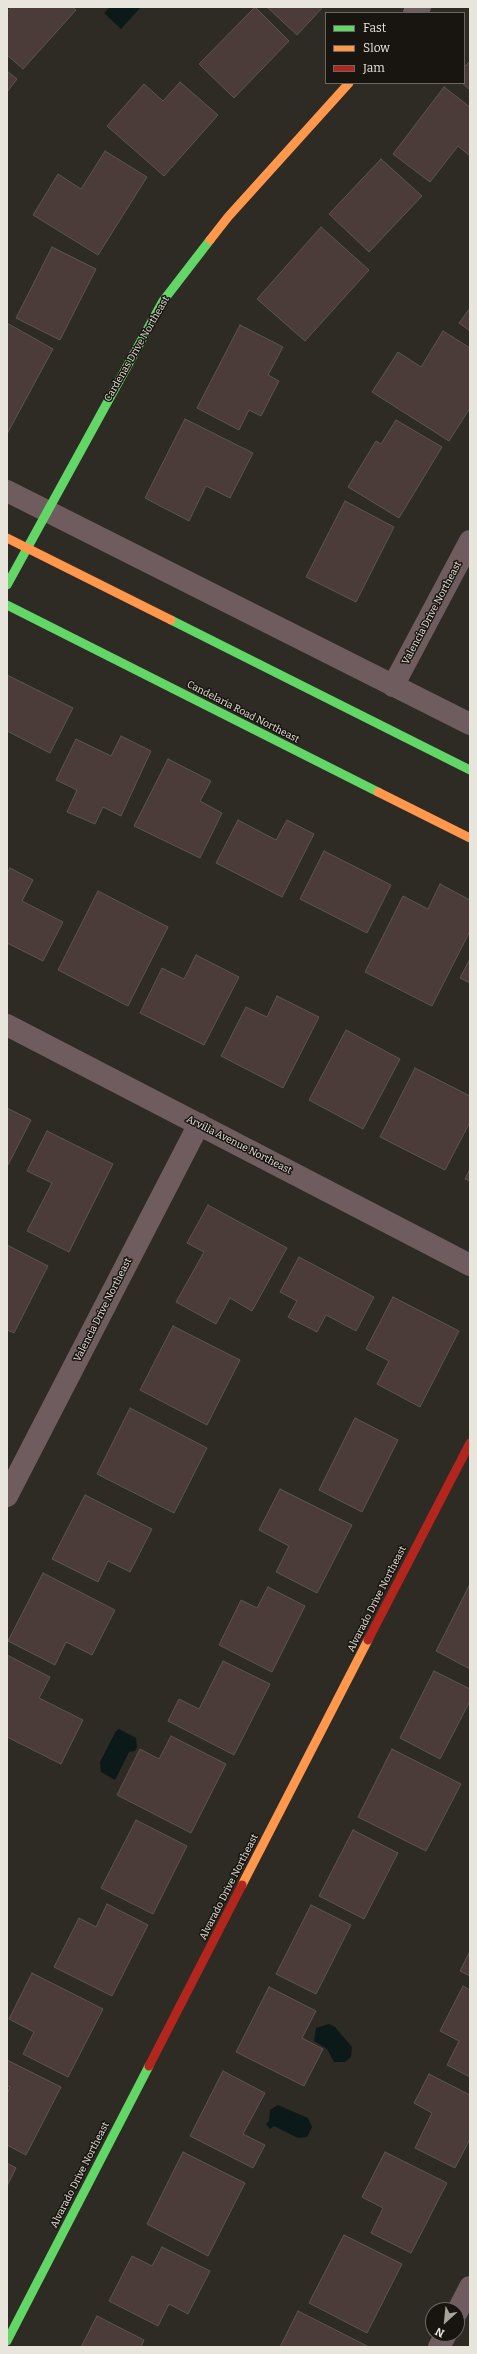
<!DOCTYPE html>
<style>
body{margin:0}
#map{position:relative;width:477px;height:2354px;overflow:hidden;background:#2e2b24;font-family:Bitter,serif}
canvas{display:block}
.frame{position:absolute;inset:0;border:8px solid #e8e5dd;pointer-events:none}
.legend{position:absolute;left:325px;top:12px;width:140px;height:72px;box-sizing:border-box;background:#181510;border:1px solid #6b6862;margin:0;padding:5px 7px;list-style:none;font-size:12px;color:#e8e5dd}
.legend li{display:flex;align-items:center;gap:8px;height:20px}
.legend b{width:20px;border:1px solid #6b6862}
.north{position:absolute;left:425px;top:2302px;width:40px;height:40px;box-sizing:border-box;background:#181510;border:1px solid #6b6862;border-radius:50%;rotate:207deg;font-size:11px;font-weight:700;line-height:16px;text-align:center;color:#e8e5dd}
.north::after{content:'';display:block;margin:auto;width:14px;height:18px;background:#a7a49c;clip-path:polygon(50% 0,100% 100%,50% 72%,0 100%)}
</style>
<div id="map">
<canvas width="477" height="2354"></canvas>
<div class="frame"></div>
<ul class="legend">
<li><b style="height:5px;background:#63d668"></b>Fast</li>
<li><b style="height:5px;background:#ff974d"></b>Slow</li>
<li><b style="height:5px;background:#b3261e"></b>Jam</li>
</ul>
<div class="north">N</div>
</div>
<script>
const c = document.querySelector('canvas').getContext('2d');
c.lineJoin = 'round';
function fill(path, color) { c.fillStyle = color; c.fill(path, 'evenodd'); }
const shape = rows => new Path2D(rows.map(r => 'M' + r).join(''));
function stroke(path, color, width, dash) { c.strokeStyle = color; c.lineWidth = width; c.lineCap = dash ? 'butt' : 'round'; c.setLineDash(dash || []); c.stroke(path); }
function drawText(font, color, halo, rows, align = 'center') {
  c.font = font + ' Bitter,serif'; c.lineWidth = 3; c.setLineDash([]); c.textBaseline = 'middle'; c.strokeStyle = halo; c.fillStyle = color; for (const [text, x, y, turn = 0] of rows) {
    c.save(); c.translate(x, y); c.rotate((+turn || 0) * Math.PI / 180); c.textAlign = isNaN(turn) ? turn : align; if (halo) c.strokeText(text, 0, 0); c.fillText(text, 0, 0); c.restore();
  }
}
fill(shape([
 [110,7,141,7,121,29,104,13],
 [119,1729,136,1738,137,1747,135,1751,129,1752,115,1780,101,1772,100,1762,116,1731],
 [329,2024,335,2027,352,2047,351,2057,345,2062,334,2062,327,2049,314,2041,316,2028],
 [278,2105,308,2118,312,2127,307,2137,298,2138,274,2126,270,2129,266,2124,269,2121,270,2110]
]), '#0b1a19');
const building = shape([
 [12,7,72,7,76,10,23,69,7,55,7,12,12,7],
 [255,7,289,41,234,98,199,64,255,7],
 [267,7,323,7,297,35,267,7],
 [470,61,470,90,462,83,464,83,464,67,470,61],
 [7,71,17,79,7,92,7,71],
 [180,82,218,115,164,176,107,126,144,84,163,101,180,82],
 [444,87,470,107,470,156,458,146,430,182,393,154,444,87],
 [105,151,147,177,98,255,33,215,58,174,81,189,105,151],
 [381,159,422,196,369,252,329,214,381,159],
 [321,227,369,270,305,341,257,299,321,227],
 [52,247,96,269,60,340,16,318,52,247],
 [470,308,470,331,459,323,470,308],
 [7,323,53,349,7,434,7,323],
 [240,325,283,347,268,375,279,381,261,416,249,410,239,430,197,408,240,325],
 [443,331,470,348,470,408,449,441,372,392,398,352,421,367,443,331],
 [185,419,253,453,230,498,206,486,189,521,145,498,185,419],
 [396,420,442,447,399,518,348,487,376,441,381,444,396,420],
 [345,501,394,527,356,602,306,577,345,501],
 [7,675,73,708,50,753,7,731,7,675],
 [121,736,151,751,121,816,103,807,95,824,67,812,77,790,56,780,76,739,111,756,121,736],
 [168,759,211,781,200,801,222,813,200,858,134,826,168,759],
 [238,820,276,840,287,820,314,834,282,897,216,863,238,820],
 [324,851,391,885,367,933,300,899,324,851],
 [10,868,33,880,22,901,63,922,43,961,7,943,7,874,10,868],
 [440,884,470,900,470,931,432,1006,365,972,403,896,428,909,440,884],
 [98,891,168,927,128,1006,58,970,98,891],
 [196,955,239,977,204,1045,140,1013,162,968,184,979,196,955],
 [470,959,470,983,460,978,470,959],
 [277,996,319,1017,283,1088,221,1056,246,1007,267,1017,277,996],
 [346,1030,400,1059,363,1129,309,1100,346,1030],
 [415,1068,470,1096,470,1122,445,1170,380,1137,415,1068],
 [7,1108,31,1120,8,1165,7,1165,7,1108],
 [47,1131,113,1164,69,1252,27,1231,52,1183,27,1171,47,1131],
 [470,1169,470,1181,465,1179,470,1169],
 [208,1205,287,1248,252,1311,230,1298,216,1324,176,1302,204,1252,187,1243,208,1205],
 [7,1245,48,1266,14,1333,7,1330,7,1245],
 [299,1257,374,1297,356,1331,326,1315,317,1332,288,1317,297,1301,280,1292,299,1257],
 [393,1297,459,1331,420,1407,377,1384,389,1361,366,1349,393,1297],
 [173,1326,240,1360,207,1425,140,1390,173,1326],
 [130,1408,207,1448,174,1513,97,1474,130,1408],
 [355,1418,398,1440,362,1512,319,1490,355,1418],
 [280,1489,352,1525,317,1593,276,1572,289,1546,259,1530,280,1489],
 [85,1495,152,1529,130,1572,108,1561,98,1582,52,1559,85,1495],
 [43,1573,115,1610,92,1655,66,1642,55,1665,8,1641,43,1573],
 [470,1584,470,1669,436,1651,470,1584],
 [268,1587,305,1606,272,1672,219,1645,241,1600,257,1608,268,1587],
 [7,1655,50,1677,39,1698,83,1720,61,1764,7,1737,7,1655],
 [223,1661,270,1684,234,1755,168,1721,179,1699,199,1709,223,1661],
 [434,1671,470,1689,470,1701,440,1759,400,1738,434,1671],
 [171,1736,226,1764,191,1833,117,1795,140,1749,159,1759,171,1736],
 [392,1749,461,1784,426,1851,358,1817,392,1749],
 [136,1820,187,1846,153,1914,101,1888,136,1820],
 [353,1830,398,1853,364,1919,319,1896,353,1830],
 [107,1904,148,1925,112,1996,54,1967,79,1918,96,1927,107,1904],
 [311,1905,351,1925,316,1994,276,1974,311,1905],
 [470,1951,470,1976,460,1971,470,1951],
 [32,1973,103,2009,68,2077,23,2054,34,2032,9,2019,32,1973],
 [463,1986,470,1990,470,2077,447,2065,459,2041,440,2031,463,1986],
 [269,1987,316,2011,302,2038,323,2049,304,2086,236,2052,269,1987],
 [7,2060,61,2087,26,2155,7,2145,7,2094,10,2087,7,2086,7,2060],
 [223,2071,265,2093,243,2134,265,2145,253,2168,190,2136,223,2071],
 [429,2074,470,2095,470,2139,455,2168,415,2148,432,2113,414,2103,429,2074],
 [183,2152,245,2183,208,2256,147,2224,183,2152],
 [385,2152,447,2183,411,2253,371,2233,383,2208,362,2197,385,2152],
 [7,2163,16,2168,7,2186,7,2163],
 [344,2235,402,2264,367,2333,309,2303,344,2235],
 [162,2247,210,2271,188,2314,169,2304,158,2326,109,2301,132,2256,152,2266,162,2247],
 [298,2311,369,2347,280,2347,298,2311],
 [97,2316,144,2340,141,2347,81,2347,97,2316]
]);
fill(building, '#4c3c39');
stroke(building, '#5a5552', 1);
stroke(shape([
 [414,13,420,7],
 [7,491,470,724],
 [393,686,470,541],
 [7,1025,470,1265],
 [7,1496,199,1124],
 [457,2312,470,2287],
 [439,2347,446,2334]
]), '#6f5c5e', 22);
stroke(shape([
 [7,585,163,301,210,240],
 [7,605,378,792],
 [171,620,470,770],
 [7,2341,149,2066]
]), '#63d668', 9);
stroke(shape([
 [210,240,228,217,349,83],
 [7,538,171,620],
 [378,792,470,838],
 [242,1885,368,1640]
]), '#ff974d', 9);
stroke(shape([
 [368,1640,470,1443],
 [149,2066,242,1885]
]), '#b3261e', 9);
drawText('10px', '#e8e5dd', '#181510', [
 ["Cardenas Drive Northeast",137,349,-60],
 ["Valencia Drive Northeast",432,613,-62],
 ["Candelaria Road Northeast",243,712,27],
 ["Arvilla Avenue Northeast",239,1145,27],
 ["Valencia Drive Northeast",103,1310,-63],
 ["Alvarado Drive Northeast",377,1599,-63],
 ["Alvarado Drive Northeast",229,1887,-63],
 ["Alvarado Drive Northeast",80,2175,-63]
]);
</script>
